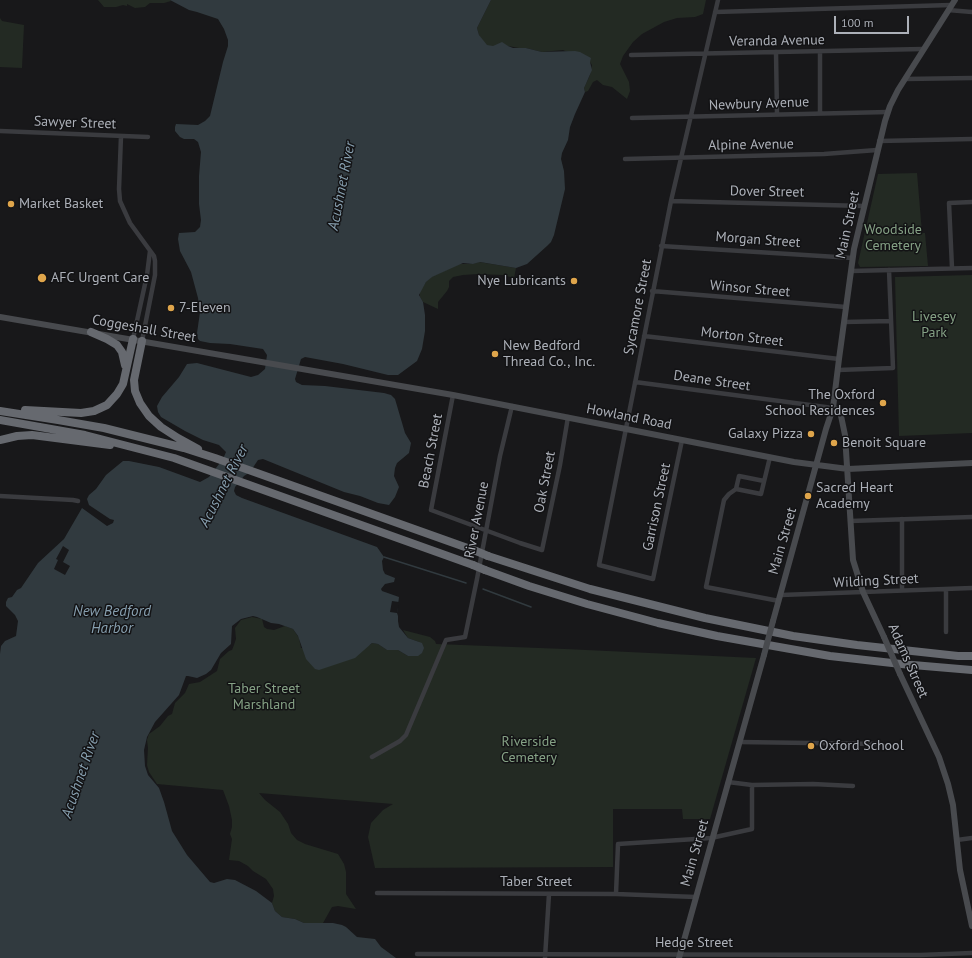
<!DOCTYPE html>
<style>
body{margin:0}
#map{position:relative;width:972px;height:958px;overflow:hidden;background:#18181a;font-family:"PT Sans",sans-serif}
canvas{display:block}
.scale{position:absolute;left:834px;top:16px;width:75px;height:18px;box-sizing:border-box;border:2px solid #acb0b8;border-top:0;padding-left:5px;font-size:12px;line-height:14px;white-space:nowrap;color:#acb0b8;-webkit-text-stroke:3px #131315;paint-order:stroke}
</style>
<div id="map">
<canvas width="972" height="958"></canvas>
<div class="scale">100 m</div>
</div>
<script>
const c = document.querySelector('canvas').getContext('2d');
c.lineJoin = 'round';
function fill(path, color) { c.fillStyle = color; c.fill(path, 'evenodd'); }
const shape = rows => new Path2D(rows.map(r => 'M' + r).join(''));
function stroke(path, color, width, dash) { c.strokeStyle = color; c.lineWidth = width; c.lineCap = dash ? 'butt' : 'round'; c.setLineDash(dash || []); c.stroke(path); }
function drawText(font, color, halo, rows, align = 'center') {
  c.font = font + ' "PT Sans",sans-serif'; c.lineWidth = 3; c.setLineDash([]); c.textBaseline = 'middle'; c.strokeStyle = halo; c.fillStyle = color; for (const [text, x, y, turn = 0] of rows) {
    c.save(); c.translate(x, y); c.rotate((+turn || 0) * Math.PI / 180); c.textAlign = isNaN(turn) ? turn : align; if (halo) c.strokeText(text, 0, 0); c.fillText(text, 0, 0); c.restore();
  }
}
fill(shape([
 [98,0,170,0,171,1,164,3,150,3,145,7,135,8,127,4,127,6,123,5,116,7,104,7],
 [491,0,706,0,703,14,695,17,677,18,664,22,642,34,633,42,623,56,620,64,629,82,630,91,627,99,612,87,603,85,597,80,593,82,588,91,585,92,584,88,590,75,592,65,590,62,563,50,542,52,526,48,519,48,508,46,486,48,479,35,477,28],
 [0,18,2,21,24,25,22,68,0,67],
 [917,173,922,233,925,233,928,266,860,267,858,263,878,174],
 [479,262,516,268,514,278,503,275,478,274,463,275,453,277,449,281,449,287,447,291,438,302,438,309,423,302,420,297,420,291,426,282,431,277,459,264,473,264],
 [972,275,972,433,899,436,895,277],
 [252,617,262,619,264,627,267,629,274,630,285,626,293,629,299,638,301,648,370,645,372,643,378,644,387,650,398,650,408,656,419,642,408,638,403,630,430,637,435,641,436,644,565,649,756,658,710,819,683,819,682,809,613,809,613,867,375,868,368,837,371,823,383,810,393,804,259,793,265,800,280,812,288,824,291,833,297,840,305,844,338,854,344,864,346,872,346,894,356,909,338,906,332,907,323,923,304,923,295,919,282,917,275,911,272,903,274,896,273,889,266,879,253,871,248,866,239,861,229,860,232,839,230,834,232,827,232,820,229,806,223,790,157,784,149,772,147,765,148,748,147,740,149,734,160,726,168,716,172,714,175,703,185,693,189,684,200,682,217,671,220,659,229,651,232,650,234,645,236,639,235,628,241,620]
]), '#232a23');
fill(shape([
 [170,0,491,0,477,28,479,35,487,45,493,46,502,42,508,46,513,48,526,48,542,52,575,51,580,52,591,58,590,62,592,70,585,86,584,88,585,92,575,114,570,127,568,140,562,153,561,159,564,171,565,189,554,235,551,242,547,246,527,264,516,268,480,262,473,264,463,263,432,277,426,282,419,295,423,302,425,315,425,331,422,349,417,361,398,375,388,375,343,364,305,357,301,359,295,379,296,382,302,385,325,386,384,393,391,395,395,399,405,433,411,443,409,453,397,463,395,468,394,476,399,487,395,497,389,505,378,503,360,496,344,492,263,459,258,460,250,472,244,476,235,487,234,491,236,495,242,498,377,547,384,557,382,561,383,570,385,574,395,578,394,582,385,584,381,589,382,591,399,597,397,613,398,616,398,621,399,627,408,638,422,643,424,648,422,653,418,656,408,656,398,650,387,650,378,644,372,643,355,658,319,670,315,669,306,659,298,636,293,629,279,624,271,623,257,617,253,616,241,619,232,626,231,644,221,653,211,670,206,674,197,678,188,676,186,676,179,695,155,722,147,737,144,750,145,766,148,775,159,788,164,802,172,831,187,855,210,882,214,883,227,879,235,880,256,891,272,903,275,911,282,917,295,919,304,923,333,923,342,925,346,927,357,937,375,939,381,947,396,958,0,958,0,654,1,646,5,641,16,636,18,621,15,615,6,606,6,602,8,598,12,597,17,590,21,588,38,563,64,539,82,508,107,526,113,523,114,520,110,519,89,505,87,499,89,495,96,489,106,475,123,461,129,461,159,467,200,482,209,477,223,459,226,452,219,445,203,440,185,431,161,417,158,412,157,406,162,397,179,377,187,364,197,363,251,377,258,375,265,369,267,355,263,349,230,344,210,343,200,341,198,339,197,333,200,312,198,298,191,272,180,251,178,239,179,233,195,232,200,227,201,220,199,204,199,176,201,152,198,142,194,139,184,139,180,137,175,131,175,127,176,124,198,125,205,121,210,116,223,62,228,46,228,40,224,29,218,19,197,12,189,10]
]), '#313a3f');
fill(shape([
 [63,546,69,550,63,562,70,566,65,575,54,569,58,560,56,559],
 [392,601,399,602,397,613,390,612]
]), '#18181a');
stroke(shape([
 [384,557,466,583],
 [483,589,531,607]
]), '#313a3f', 1.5);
stroke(shape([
 [948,10,972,12],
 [715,12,951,5],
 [820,51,820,113],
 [776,52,777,114],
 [631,55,923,49],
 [905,79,972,78],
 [632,118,888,112],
 [0,131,148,137],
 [121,136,119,189,120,201,130,223,154,256,155,261,155,275,142,341],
 [879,141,972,139],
 [625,159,824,154,877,150],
 [671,201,864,206],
 [661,246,853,258],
 [952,268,949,203,972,202],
 [851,271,972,268],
 [652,291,846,307],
 [844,322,891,321],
 [644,336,839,359],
 [133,339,147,275,150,251],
 [838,370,893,368,889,270],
 [635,382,833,408],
 [453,395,431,510,520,543,542,550,560,465,568,417],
 [682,440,653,579,599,565,671,201,718,0],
 [770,457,761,494,736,489,729,494,724,500,706,587,779,601],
 [736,489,739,476,764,481],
 [0,496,73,500,78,501],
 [902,519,902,590],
 [850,521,972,517],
 [946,589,946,632],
 [781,595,972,588],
 [739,742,881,744],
 [372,757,400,741,406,735,446,640,465,637,477,579,500,456,512,406],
 [752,785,813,784,853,786],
 [957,840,972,838],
 [377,893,616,894,696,897],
 [616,894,618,844,711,838,752,829,752,785,728,782],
 [417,954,920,955,972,953],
 [545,958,549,894]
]), '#3a3b3f', 4.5);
stroke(shape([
 [0,317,453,395,794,462,848,469,972,463],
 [833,408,840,411,845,435,853,560,863,592,884,637],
 [773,621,826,429,833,408,839,359,854,249,885,121,890,106,898,90,955,0],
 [900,674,939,757,948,784,953,805,960,870,972,926],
 [679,958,764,655]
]), '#484a4e', 6);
stroke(shape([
 [91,332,107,339,117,345,122,352,125,365],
 [142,341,134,380,135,391,140,403,149,416,161,427,178,438,198,449],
 [25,410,81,413,94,411,107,405,117,394,123,384,133,339],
 [0,411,58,420,104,428,184,448,215,458,476,551],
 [0,420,85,435,174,458,473,565],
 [0,440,17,436,32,435,110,445],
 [488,556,590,589,705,618,793,636,857,645,958,656,972,656],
 [485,570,529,586,587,604,658,623,717,636,830,656,901,664,972,670]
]), '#66696f', 8);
stroke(shape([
 [884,637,900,674],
 [764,655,773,621]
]), '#484a4e', 6);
stroke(shape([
 [476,551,488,556],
 [473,565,485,570]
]), '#66696f', 8);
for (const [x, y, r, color] of [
 [11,204,4,"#dfa54b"],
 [42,278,5,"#dfa54b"],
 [574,281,4,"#dfa54b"],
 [171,308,4,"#dfa54b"],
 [495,354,4,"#dfa54b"],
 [883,403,4,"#dfa54b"],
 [811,434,4,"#dfa54b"],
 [834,443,4,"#dfa54b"],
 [808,496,4,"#dfa54b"],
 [811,746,4,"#dfa54b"]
]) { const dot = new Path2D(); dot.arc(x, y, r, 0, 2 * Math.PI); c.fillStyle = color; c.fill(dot); stroke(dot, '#131315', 1.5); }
drawText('14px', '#acb0b8', '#131315', [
 ["Veranda Avenue",777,41,-1],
 ["Newbury Avenue",759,104,-2],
 ["Sawyer Street",75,123,2],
 ["Alpine Avenue",751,145,-1],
 ["Dover Street",767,192,1],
 ["Main Street",848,225,-78],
 ["Morgan Street",758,240,4],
 ["Winsor Street",750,289,5],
 ["Sycamore Street",638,307,-79],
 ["Coggeshall Street",144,329,10],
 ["Morton Street",742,337,7],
 ["Deane Street",712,381,8],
 ["Howland Road",629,417,11],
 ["Beach Street",431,451,-79],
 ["Oak Street",545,482,-79],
 ["Garrison Street",657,507,-78],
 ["River Avenue",477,520,-79],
 ["Main Street",783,541,-74],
 ["Wilding Street",876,581,-3],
 ["Adams Street",908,661,66],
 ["Main Street",695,853,-74],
 ["Taber Street",536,882],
 ["Hedge Street",694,943]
]);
drawText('14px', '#acb0b8', '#131315', [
 ["Market Basket",19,204],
 ["AFC Urgent Care",51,278],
 ["Nye Lubricants",566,281,"right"],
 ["7-Eleven",179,308],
 ["New Bedford",503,346],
 ["Thread Co., Inc.",503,362],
 ["The Oxford",875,395,"right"],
 ["School Residences",875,411,"right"],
 ["Galaxy Pizza",803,434,"right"],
 ["Benoit Square",842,443],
 ["Sacred Heart",816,488],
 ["Academy",816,504],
 ["Oxford School",819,746]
], 'left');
drawText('14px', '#85a185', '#131315', [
 ["Woodside",893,230],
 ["Cemetery",893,246],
 ["Livesey",934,317],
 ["Park",934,333],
 ["Taber Street",264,689],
 ["Marshland",264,705],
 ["Riverside",529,742],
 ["Cemetery",529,758]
]);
drawText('italic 15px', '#879faf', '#131315', [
 ["Acushnet River",342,186,-79],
 ["Acushnet River",224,486,-63],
 ["New Bedford",112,612],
 ["Harbor",112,629],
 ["Acushnet River",81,775,-71]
]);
</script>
